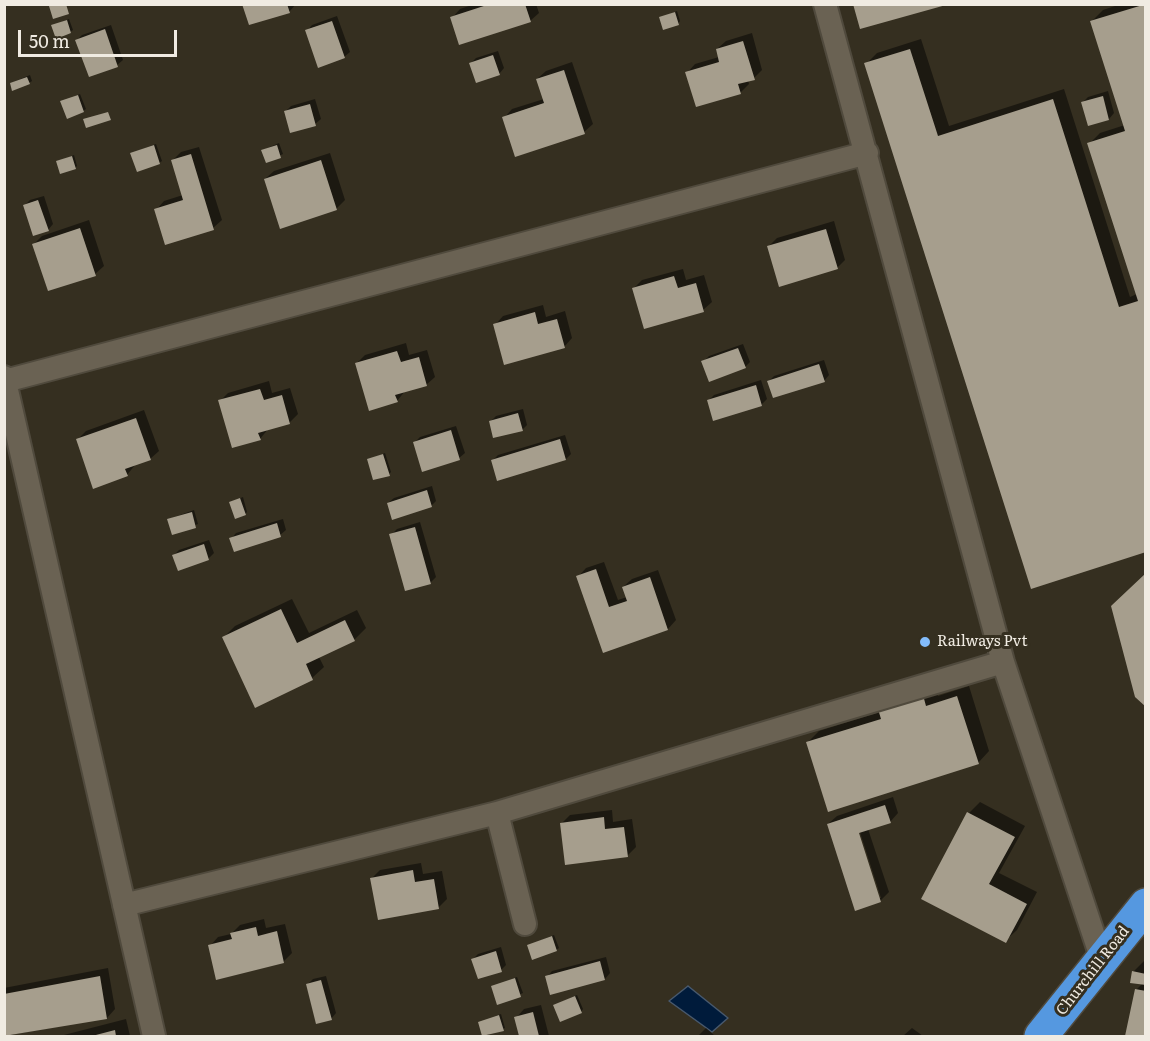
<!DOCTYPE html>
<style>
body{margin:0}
#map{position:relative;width:1150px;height:1041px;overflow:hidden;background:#352f20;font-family:Literata,serif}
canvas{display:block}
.frame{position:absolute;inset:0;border:6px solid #f0ebe2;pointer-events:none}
.scale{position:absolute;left:18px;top:30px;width:159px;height:27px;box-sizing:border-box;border:3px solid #f0ebe2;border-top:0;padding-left:8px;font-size:18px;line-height:21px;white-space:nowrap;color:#f0ebe2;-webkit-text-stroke:4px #352f20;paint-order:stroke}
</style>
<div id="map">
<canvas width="1150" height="1041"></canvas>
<div class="frame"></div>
<div class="scale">50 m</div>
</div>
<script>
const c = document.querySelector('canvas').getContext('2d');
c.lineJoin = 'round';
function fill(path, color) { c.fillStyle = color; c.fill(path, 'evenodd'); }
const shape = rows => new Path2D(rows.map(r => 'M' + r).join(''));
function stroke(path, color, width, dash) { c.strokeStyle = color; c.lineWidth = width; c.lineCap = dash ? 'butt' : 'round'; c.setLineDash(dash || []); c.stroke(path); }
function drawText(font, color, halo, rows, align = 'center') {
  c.font = font + ' Literata,serif'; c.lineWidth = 6; c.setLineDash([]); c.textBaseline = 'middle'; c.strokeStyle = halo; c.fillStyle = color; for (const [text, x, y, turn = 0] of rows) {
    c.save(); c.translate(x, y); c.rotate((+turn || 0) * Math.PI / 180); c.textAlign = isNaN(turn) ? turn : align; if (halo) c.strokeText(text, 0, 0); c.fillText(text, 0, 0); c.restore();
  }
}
const water = shape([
 [688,986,728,1018,712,1032,669,1001,688,986]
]);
fill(water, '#001b3b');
stroke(water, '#48596d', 1.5);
fill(shape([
 [244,4,296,4,289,12],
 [475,4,536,4,539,13,530,21,452,18,460,9],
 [1121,4,1146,4,1146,551,866,64,877,53,921,39,949,126,1064,89,1130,297,1137,294,1089,144,1100,133,1125,125,1092,21,1103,10],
 [677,11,680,21,678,24,661,18],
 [337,16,350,52,344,57,307,31,312,25],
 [69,19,73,30,70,32,53,26],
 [111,25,123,60,117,65,90,75,77,40,82,35],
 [752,33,762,70,754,78,748,80,749,84,741,92,697,105,687,73,695,64,719,57,717,49,726,41],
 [498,51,504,68,499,74,471,63,476,58],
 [572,62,593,124,584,132,504,118,512,109,544,99,537,79,546,71],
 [30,75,32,81,29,83,11,83],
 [1108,91,1114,113,1109,119,1089,124,1083,102,1088,97],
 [80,94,86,109,83,111,62,102],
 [315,99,321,119,315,124,286,111,291,106],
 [279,143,283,154,267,161,263,150],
 [156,144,162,161,159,163,132,153],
 [199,147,222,220,213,228,156,210,164,201,183,195,173,160,181,152],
 [330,153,345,200,336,209,265,179,274,171],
 [74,155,77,166,75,168,58,162],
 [44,196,53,224,48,230,24,206,30,200],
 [89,220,104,266,95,274,34,244,42,236],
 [834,221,845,260,837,268,769,246,777,238],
 [683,269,686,280,704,275,712,302,703,310,634,288,642,280],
 [543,305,546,317,565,311,572,338,564,347,495,325,503,316],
 [406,343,409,355,427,350,435,377,426,385,405,391,397,401,357,363,365,355],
 [743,344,750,362,745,367,703,362,709,356],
 [824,360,829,375,824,381,769,381,774,376],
 [761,380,767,399,761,405,708,401,714,395],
 [269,381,272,393,290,388,298,414,289,423,268,429,260,439,220,401,228,393],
 [523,409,527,425,522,430,491,421,496,416],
 [144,410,159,451,150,459,135,465,127,475,77,440,86,431],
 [456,426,465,453,459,458,415,442,420,437],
 [565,435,571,454,566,459,493,460,498,455],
 [385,453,391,472,389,474,369,460],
 [432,486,436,501,431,506,388,503,394,498],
 [243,497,247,512,245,514,231,502],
 [194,510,198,524,173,533,169,519],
 [283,519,286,530,280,535,231,539,236,533],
 [420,522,436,577,430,583,391,535,397,529],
 [209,540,214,553,208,559,174,555,179,550],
 [604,562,618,600,627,597,623,587,632,579,658,570,676,620,668,629,604,651,578,577,586,568],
 [292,599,309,633,357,610,366,628,355,639,319,657,324,667,312,678,256,706,223,638,235,626],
 [934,685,938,696,969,686,989,751,978,763,808,742,819,731,880,712],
 [893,797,898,813,890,822,868,829,889,892,880,901,856,909,828,824,837,816],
 [858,826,881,898,878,898,855,827],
 [980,802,1025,826,999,873,1037,892,1017,930,1005,941,969,813],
 [612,810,613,822,632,819,636,847,627,856,562,823,570,815],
 [421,863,423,874,442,871,447,899,439,907,379,918,372,878,380,870],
 [264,919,266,928,285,924,292,953,283,962,210,946,218,937,231,934,240,925],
 [554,935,559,948,556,950,529,945],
 [501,947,506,965,501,970,473,959,478,954],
 [606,957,610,973,605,979,547,977,552,971],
 [1144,961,1146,1036,1126,1036,1136,990,1143,983,1133,972],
 [108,968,115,1009,107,1018,4,1036,4,988],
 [326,976,336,1013,331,1019,307,985,313,979],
 [517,977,523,993,498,1003,493,987],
 [577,995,583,1009,581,1012,555,1005],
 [541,1005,549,1036,520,1036,516,1018,524,1009],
 [501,1014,505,1028,484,1036,480,1022],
 [126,1019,130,1036,60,1036],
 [706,1028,715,1036,698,1036],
 [912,1028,923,1036,903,1036]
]), '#0007');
fill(shape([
 [53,4,66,4,69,14,53,19,49,6],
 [242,4,287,4,290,13,249,25],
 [490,4,525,4,531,22,459,45,450,17],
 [853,4,946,4,946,5,860,29],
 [1146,4,1146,552,1031,589,864,63,910,49,938,136,1053,99,1119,307,1138,301,1087,143,1125,131,1090,21],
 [675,12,679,25,663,30,659,17],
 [67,20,71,33,56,39,51,25],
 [332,21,345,58,318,68,305,30],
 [105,29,118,67,89,77,75,40],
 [743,41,755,80,738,84,741,94,696,107,685,72,719,62,716,49],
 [493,55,500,75,476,83,469,63],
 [564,70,585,134,515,157,502,117,544,103,536,79],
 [27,77,30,84,12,91,10,83],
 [78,95,84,112,67,119,60,101],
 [1103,96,1109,120,1088,126,1081,102],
 [310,104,316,126,290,133,284,111],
 [108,112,111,120,86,128,83,119],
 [154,145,160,164,137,172,130,153],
 [277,145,281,158,266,163,261,150],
 [191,154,214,230,165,245,154,209,183,200,171,160],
 [72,156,76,169,60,174,56,161],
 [321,160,337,210,280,229,264,179],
 [38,200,49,231,33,236,23,205],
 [80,228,96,276,48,291,32,244],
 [826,229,838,269,779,287,767,246],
 [674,276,678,288,696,283,704,312,644,329,632,288],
 [535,312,538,324,557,319,565,348,504,365,493,324],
 [738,348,746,368,709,382,701,361],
 [397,351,401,362,419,357,427,386,395,395,398,402,369,411,355,363],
 [819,364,825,382,773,398,767,381],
 [756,385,762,406,713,421,707,400],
 [260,389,264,400,282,395,290,424,258,433,261,440,232,448,218,400],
 [518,413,523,431,493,438,489,421],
 [136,418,151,460,125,469,128,476,93,489,76,439],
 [451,430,460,460,422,472,413,442],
 [560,439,566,460,497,481,491,460],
 [383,454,390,476,373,480,367,459],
 [427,490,432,507,392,520,387,503],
 [240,498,246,515,235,519,229,502],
 [192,512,196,528,172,535,167,519],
 [277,523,281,537,234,552,229,538],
 [415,527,431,584,405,591,389,534],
 [204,544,209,560,178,571,172,555],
 [596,569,609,607,627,601,622,587,650,577,668,630,603,653,576,576],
 [1146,573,1146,707,1135,697,1111,606],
 [281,609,297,643,345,620,355,641,306,664,313,680,255,708,222,637],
 [923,695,926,706,957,696,979,764,828,812,806,742,881,719,878,709],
 [885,805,891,823,859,833,881,902,855,911,827,824],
 [967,812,1015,837,989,884,1027,904,1006,943,921,899],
 [604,817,605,829,624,827,628,857,565,865,560,823],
 [413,870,415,882,434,879,439,909,378,920,370,878],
 [256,927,258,936,277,931,284,963,216,980,208,945,232,939,230,933],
 [552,936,557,951,532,960,527,945],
 [496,951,502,972,478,979,471,959],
 [600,961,605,980,550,995,545,976],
 [1132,971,1146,974,1146,985,1130,983],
 [100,976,107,1019,4,1036,4,994],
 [515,978,521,997,497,1005,491,986],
 [321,980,332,1020,316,1024,306,984],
 [1135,989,1146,991,1146,1036,1125,1036],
 [575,996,582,1013,560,1022,553,1005],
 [533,1012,539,1036,519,1036,514,1017],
 [499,1015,504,1031,482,1036,478,1022],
 [115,1030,116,1036,92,1036]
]), '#a69e8d');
const street = shape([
 [825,4,1003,662,1102,960],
 [4,377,154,1036],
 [5,381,867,153],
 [497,813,525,924],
 [124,905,497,813,1003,662]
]);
const highway = shape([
 [1041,1036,1146,905]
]);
stroke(street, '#504a3d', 26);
stroke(highway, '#504a3d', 36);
stroke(street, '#6a6253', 22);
stroke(highway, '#5598e0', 33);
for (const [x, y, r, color] of [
 [925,642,6,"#83bcfb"]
]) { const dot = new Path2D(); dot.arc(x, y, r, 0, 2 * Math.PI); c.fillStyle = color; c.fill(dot); stroke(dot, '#352f20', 2); }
drawText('15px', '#f0ebe2', '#352f20', [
 ["Railways Pvt",937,642]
], 'left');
drawText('15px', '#f0ebe2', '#352f20', [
 ["Churchill Road",1093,971,-52]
]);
</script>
